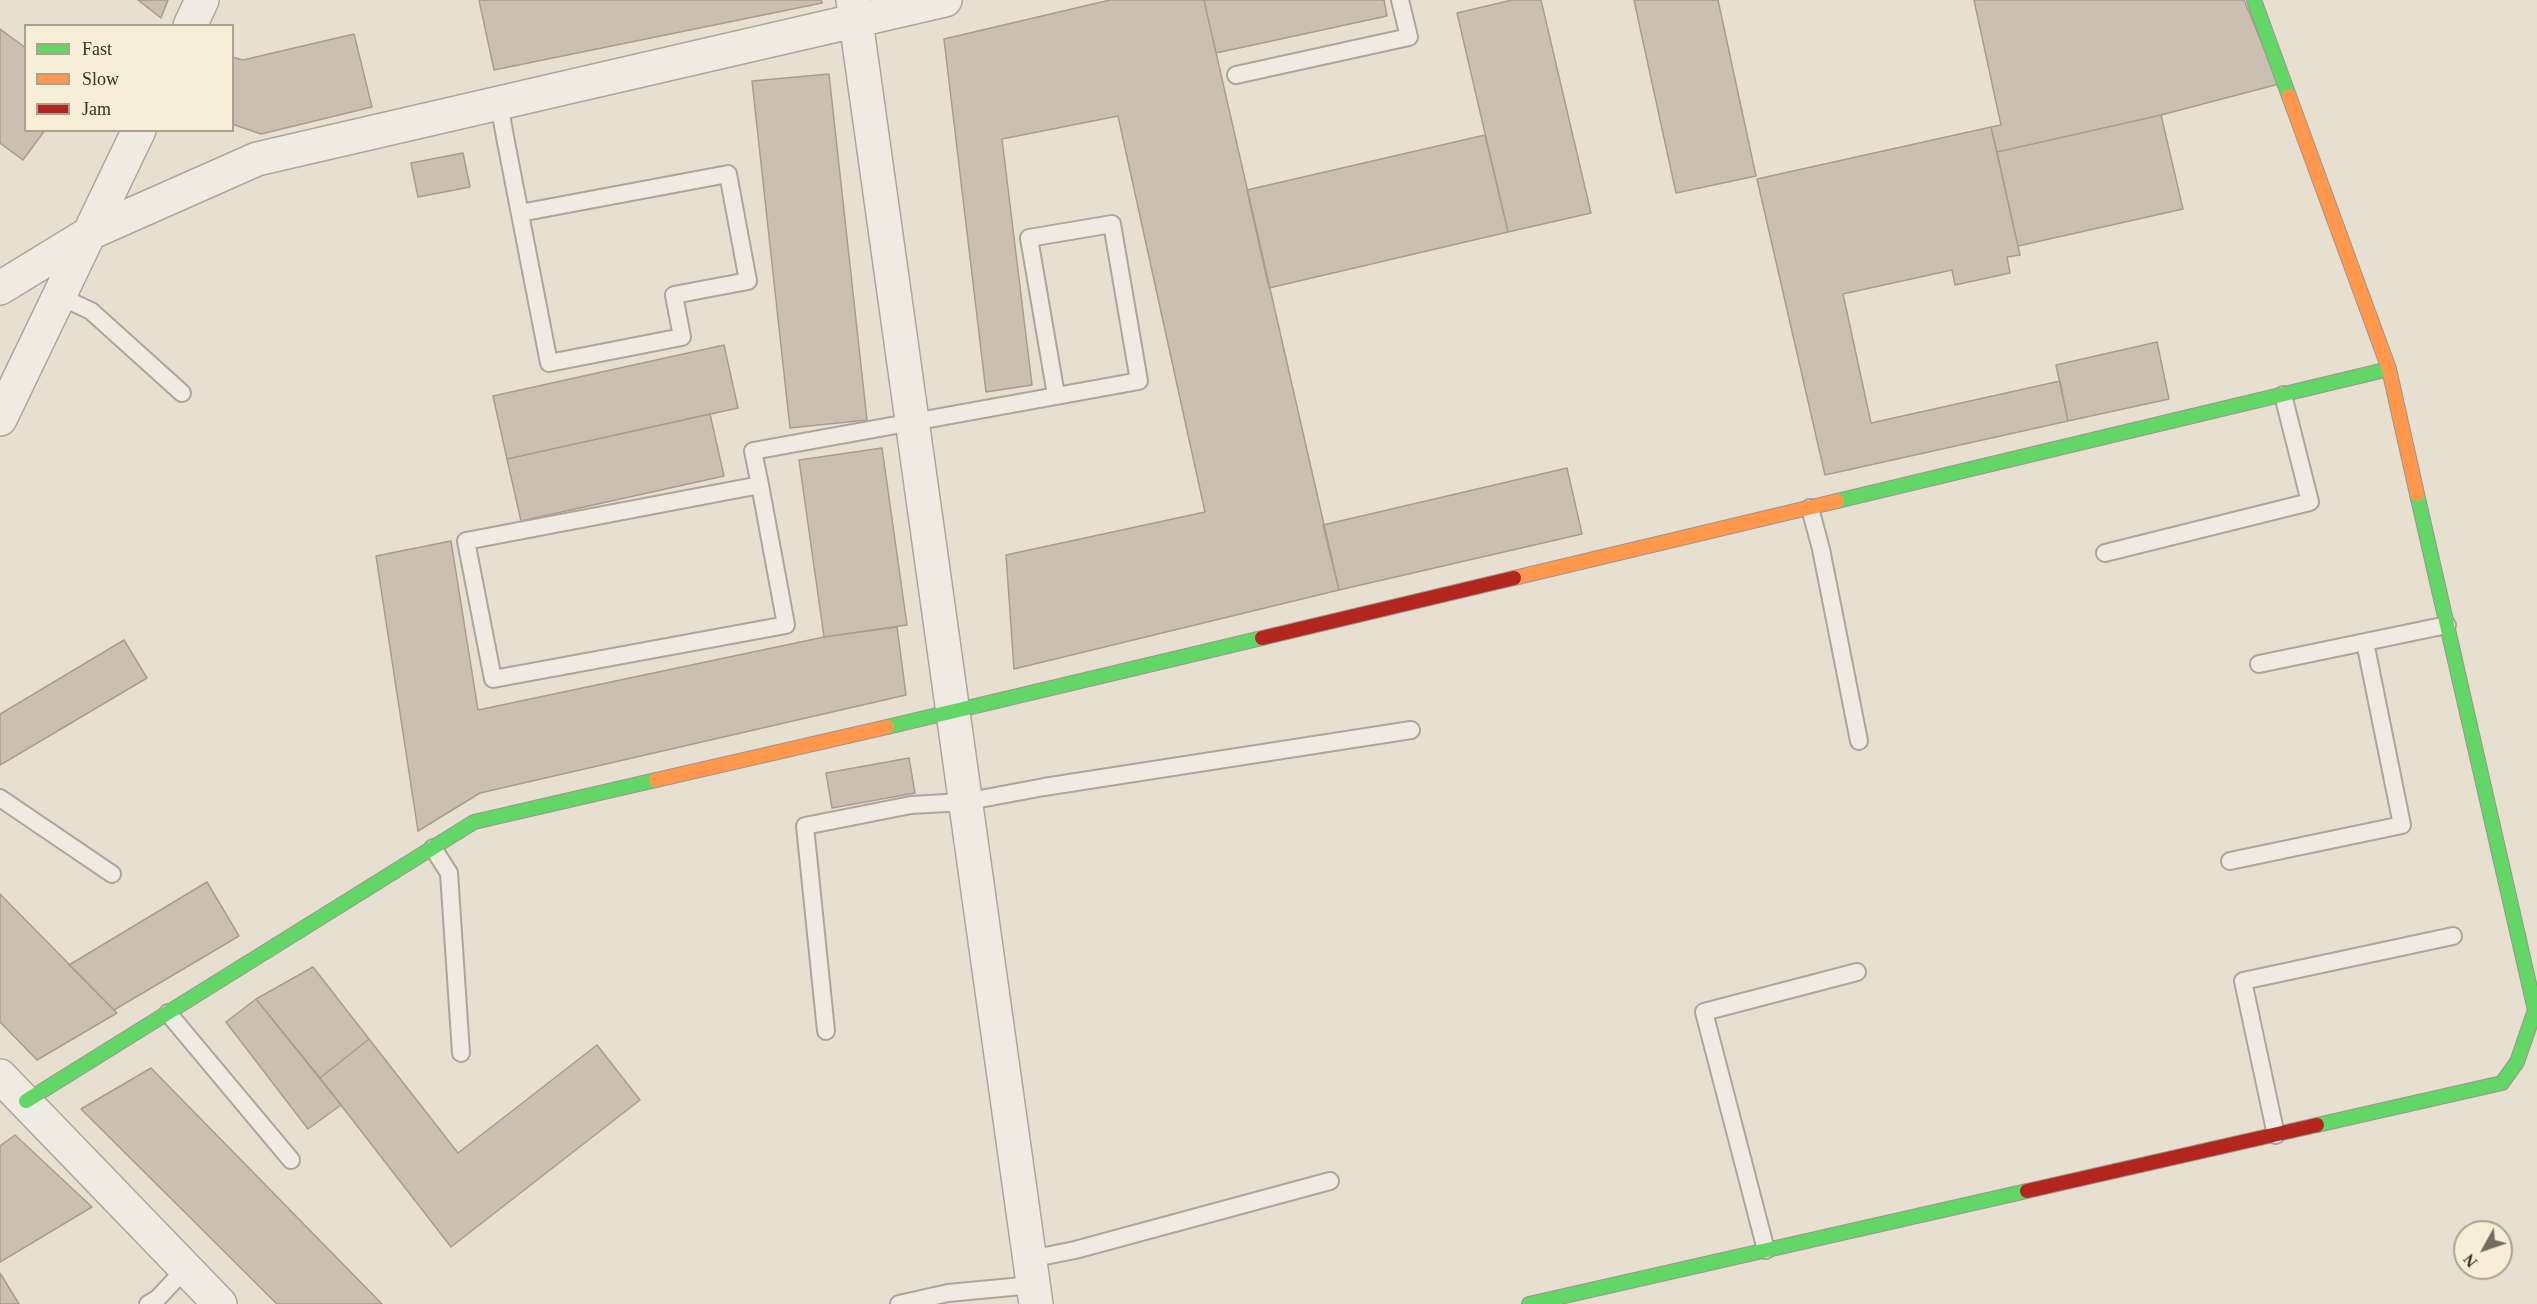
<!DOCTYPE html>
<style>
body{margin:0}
#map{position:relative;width:2537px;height:1304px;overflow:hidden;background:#e7e0d1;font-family:Georgia,serif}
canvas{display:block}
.legend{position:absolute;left:24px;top:24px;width:210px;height:108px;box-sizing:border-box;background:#f7eed8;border:2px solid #ada18e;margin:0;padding:8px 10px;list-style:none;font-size:18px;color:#3d2e20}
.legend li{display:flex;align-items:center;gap:12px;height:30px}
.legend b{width:30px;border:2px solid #ada18e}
.north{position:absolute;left:2453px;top:1220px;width:60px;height:60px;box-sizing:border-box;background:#f7eed8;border:2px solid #ada18e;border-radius:50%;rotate:230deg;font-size:16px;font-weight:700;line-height:24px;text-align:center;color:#3d2e20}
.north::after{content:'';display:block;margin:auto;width:21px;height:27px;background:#786c5e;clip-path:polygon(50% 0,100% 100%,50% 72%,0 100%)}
</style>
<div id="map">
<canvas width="2537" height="1304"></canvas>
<ul class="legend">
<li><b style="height:8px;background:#63d668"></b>Fast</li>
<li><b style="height:8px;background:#ff974d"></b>Slow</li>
<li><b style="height:8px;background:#b3261e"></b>Jam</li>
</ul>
<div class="north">N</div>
</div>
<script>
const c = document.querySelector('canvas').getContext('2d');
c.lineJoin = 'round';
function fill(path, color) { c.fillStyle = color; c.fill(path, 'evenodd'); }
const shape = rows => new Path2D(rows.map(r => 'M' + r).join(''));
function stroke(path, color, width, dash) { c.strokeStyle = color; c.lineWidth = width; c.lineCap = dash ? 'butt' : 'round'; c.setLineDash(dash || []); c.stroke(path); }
const building = shape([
 [138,0,168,0,161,18,138,0],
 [479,0,821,0,822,3,494,70,479,0],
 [1110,0,1204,0,1339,590,1014,669,1006,555,1205,512,1118,116,1002,139,1032,385,986,392,944,39,1110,0],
 [1204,0,1384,0,1387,16,1216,53,1204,0],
 [1512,0,1541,0,1591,213,1508,232,1457,13,1512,0],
 [1634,0,1718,0,1756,176,1676,193,1634,0],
 [1974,0,2244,0,2279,84,2161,115,1997,152,1991,127,2001,125,1974,0],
 [0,29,26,48,26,130,45,130,23,160,0,143,0,29],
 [354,34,372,107,261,134,232,124,232,57,243,60,354,34],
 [829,74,867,420,790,428,752,81,829,74],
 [2161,115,2183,209,2018,246,1997,152,2161,115],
 [1991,127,2020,255,2007,257,2010,273,1955,285,1952,270,1843,294,1871,423,2060,381,2068,421,1825,475,1757,179,1991,127],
 [1485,135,1508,232,1269,288,1247,190,1485,135],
 [463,153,470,187,418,197,411,163,463,153],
 [2157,342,2169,399,2068,421,2056,365,2157,342],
 [724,345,738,408,507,459,493,396,724,345],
 [710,414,724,476,521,521,507,459,710,414],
 [882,448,907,625,824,637,799,460,882,448],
 [1567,468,1582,534,1339,590,1323,525,1567,468],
 [451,541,478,710,824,637,897,627,906,695,480,793,418,831,376,556,451,541],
 [124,640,147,678,0,765,0,714,124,640],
 [909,758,915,793,832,808,826,773,909,758],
 [207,882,239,936,114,1010,69,965,207,882],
 [0,894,117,1013,37,1060,0,1022,0,894],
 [313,967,369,1039,320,1078,256,999,313,967],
 [256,999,341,1105,308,1129,226,1022,256,999],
 [369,1039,458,1153,597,1045,640,1100,451,1247,320,1078,369,1039],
 [151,1068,382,1304,277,1304,81,1109,151,1068],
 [15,1135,92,1207,0,1262,0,1146,15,1135],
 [0,1273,19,1304,0,1304,0,1273]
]);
fill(building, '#cbbfb2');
stroke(building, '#a89c90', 1.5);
const lane = shape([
 [1236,75,1409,37,1400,0],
 [499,103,505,137,549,363,682,337,674,295,748,281,728,174,520,213],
 [59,296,91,311,182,393],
 [760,485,466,541,493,679,786,625,760,485,753,451,1139,381,1112,224,1029,238,1056,395],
 [1810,508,1821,549,1859,741],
 [2105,553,2310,502,2283,395],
 [2259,664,2447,625],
 [0,798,112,874],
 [433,848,449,873,461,1053],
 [2230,861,2402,825,2365,642],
 [168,1013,291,1160],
 [826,1031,805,826,911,805,964,802,1044,787,1411,730],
 [2276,1135,2243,981,2453,936],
 [1766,1250,1704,1012,1857,972],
 [1030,1259,1075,1250,1330,1181],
 [148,1304,158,1298,186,1268],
 [899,1304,948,1293,1033,1285]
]);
const street = shape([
 [853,0,1036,1304],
 [190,26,202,0],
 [0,288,90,233,257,159,945,0],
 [0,419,139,130],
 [0,1076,220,1304]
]);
const fast = shape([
 [2254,0,2289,96],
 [1837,501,2389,369],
 [887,727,1262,638],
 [26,1101,474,822,656,780],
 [2317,1125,2502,1083,2517,1062,2535,1010,2417,494],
 [1529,1304,2027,1191]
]);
const slow = shape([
 [2289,96,2389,369,2417,494],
 [1514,578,1837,501],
 [656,780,887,727]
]);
const jam = shape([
 [1262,638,1514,578],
 [2027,1191,2317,1125]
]);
stroke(lane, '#ada599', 20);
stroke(street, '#ada599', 36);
stroke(fast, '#9c958a', 16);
stroke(slow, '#9c958a', 16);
stroke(jam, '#9c958a', 16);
stroke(lane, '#efebe3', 16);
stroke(street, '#efebe3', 33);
stroke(fast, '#63d668', 14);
stroke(slow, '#ff974d', 14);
stroke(jam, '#b3261e', 14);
</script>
